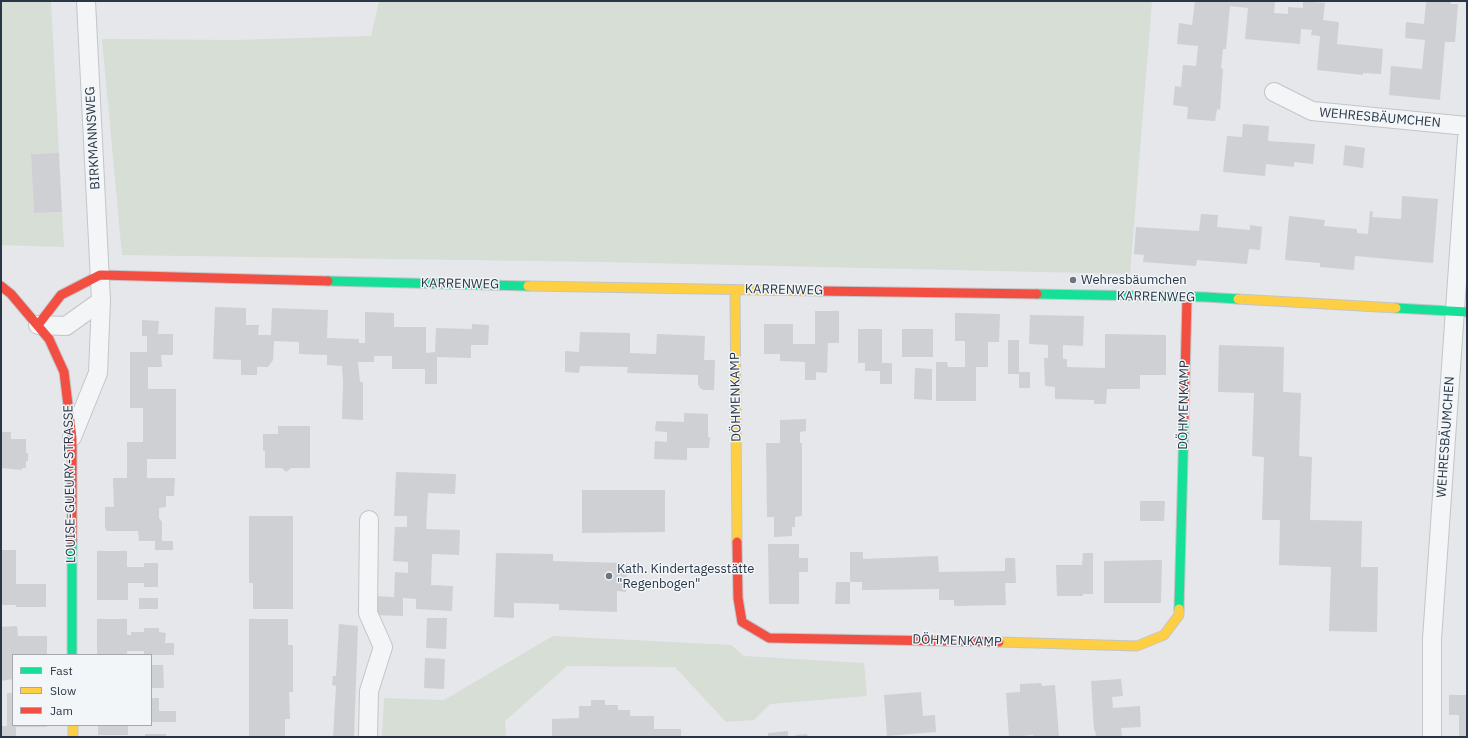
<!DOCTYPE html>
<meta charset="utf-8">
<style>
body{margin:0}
#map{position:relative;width:1468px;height:738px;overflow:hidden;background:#e5e7ea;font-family:"IBM Plex Sans",sans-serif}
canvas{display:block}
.frame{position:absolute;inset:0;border:2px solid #293646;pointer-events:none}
.legend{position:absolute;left:12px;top:654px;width:140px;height:72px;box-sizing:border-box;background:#f3f6f9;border:1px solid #a2a9b1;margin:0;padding:5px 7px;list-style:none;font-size:12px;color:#293646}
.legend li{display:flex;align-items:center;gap:8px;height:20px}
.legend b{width:20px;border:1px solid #a2a9b1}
</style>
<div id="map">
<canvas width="1468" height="738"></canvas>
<div class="frame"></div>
<ul class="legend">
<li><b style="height:5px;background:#16e098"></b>Fast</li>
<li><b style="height:5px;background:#ffcf43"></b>Slow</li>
<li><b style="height:5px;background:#f24e42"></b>Jam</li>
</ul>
</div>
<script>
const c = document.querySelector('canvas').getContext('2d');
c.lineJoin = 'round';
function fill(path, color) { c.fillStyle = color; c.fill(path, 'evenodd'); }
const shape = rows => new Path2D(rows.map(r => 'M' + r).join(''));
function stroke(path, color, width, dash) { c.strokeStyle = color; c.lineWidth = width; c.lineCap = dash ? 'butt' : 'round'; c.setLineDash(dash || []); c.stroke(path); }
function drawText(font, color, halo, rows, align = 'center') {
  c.font = font + ' "IBM Plex Sans",sans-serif'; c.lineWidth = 3; c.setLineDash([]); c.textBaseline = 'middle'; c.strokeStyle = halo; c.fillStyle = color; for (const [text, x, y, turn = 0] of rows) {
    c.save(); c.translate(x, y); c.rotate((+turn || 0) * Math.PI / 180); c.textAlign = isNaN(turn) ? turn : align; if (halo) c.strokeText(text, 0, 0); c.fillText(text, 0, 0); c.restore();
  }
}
fill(shape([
 [1,1,51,1,59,153,31,154,34,213,62,212,64,247,1,245],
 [379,1,1152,1,1130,274,602,262,122,255,102,39,235,40,371,36],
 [553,636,731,645,744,656,864,663,867,696,770,704,754,720,726,722,675,667,567,666,505,721,506,737,382,737,384,698,444,700]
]), '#d6ded5');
fill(shape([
 [1195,1,1275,1,1274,13,1288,14,1288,7,1303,8,1303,1,1325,3,1323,20,1339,22,1337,44,1383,49,1381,74,1363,73,1363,75,1317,70,1320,36,1311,35,1312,30,1301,29,1300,44,1245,39,1248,8,1230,6,1226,49,1223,49,1222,59,1221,68,1223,69,1220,110,1217,109,1215,121,1187,119,1188,107,1173,105,1175,86,1181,87,1183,65,1196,66,1198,46,1177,44,1179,23,1192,25],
 [1431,1,1451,1,1451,4,1458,4,1455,42,1445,42,1440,100,1389,95,1391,66,1422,69,1425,40,1405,38,1406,22,1424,24,1426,2],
 [1243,124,1269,126,1268,141,1315,144,1313,164,1294,162,1294,167,1266,164,1265,176,1223,172,1227,136,1242,137],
 [1345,145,1365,148,1363,168,1343,165],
 [59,153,62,212,34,213,31,154],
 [1402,196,1438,199,1433,263,1355,256,1354,270,1320,267,1320,263,1285,260,1289,216,1325,220,1324,226,1357,229,1357,233,1368,234,1370,211,1373,212,1372,217,1401,219],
 [1201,214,1218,215,1217,227,1250,230,1250,225,1262,227,1260,250,1249,249,1247,264,1197,260,1196,266,1143,262,1144,255,1134,254,1136,227,1199,231],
 [215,307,246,308,246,325,259,325,258,335,271,335,272,308,328,310,327,338,359,339,359,343,365,343,365,312,394,313,394,327,426,327,426,353,435,352,436,328,472,329,472,324,489,325,488,345,471,345,471,358,437,357,437,384,425,384,425,369,392,369,392,356,374,356,374,362,358,362,360,382,363,382,363,420,342,419,343,382,342,366,327,365,327,355,299,354,299,342,274,341,273,360,268,367,257,367,257,375,241,375,241,360,213,359],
 [815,311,839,311,839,343,828,343,827,373,816,372,816,380,805,380,805,362,780,361,780,354,764,354,764,324,793,324,793,344,815,344],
 [955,313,1000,314,999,342,988,342,988,367,976,367,976,401,936,401,936,362,947,362,948,367,965,367,965,341,955,341],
 [1030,315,1084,316,1083,346,1063,345,1063,359,1067,359,1067,367,1105,368,1105,334,1166,335,1166,375,1140,375,1140,389,1107,389,1106,404,1094,404,1094,400,1055,399,1055,387,1045,386,1044,358,1048,358,1048,345,1029,344],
 [142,320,159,321,158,334,173,334,173,355,161,355,162,367,148,367,148,389,176,389,176,459,147,459,147,478,175,478,174,496,166,496,166,507,159,508,159,518,162,522,162,541,173,541,173,550,155,550,155,541,139,541,138,531,107,531,105,528,105,507,114,507,113,478,127,478,127,442,143,442,143,408,130,408,130,352,147,352,147,336,142,336],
 [858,329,882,329,882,363,892,363,892,384,880,384,880,371,865,371,865,363,858,363],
 [902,329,933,329,933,357,902,357],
 [580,332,630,333,630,353,656,354,657,334,705,336,704,360,715,360,714,390,704,390,700,388,698,384,698,375,627,373,628,367,580,366,579,373,565,372,565,351,579,352],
 [1008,340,1019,340,1019,372,1030,372,1030,388,1019,388,1019,374,1008,374],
 [1219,345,1284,347,1283,392,1301,393,1299,456,1312,457,1310,520,1362,521,1361,567,1378,567,1377,632,1329,631,1331,567,1279,565,1280,520,1262,520,1264,457,1252,456,1254,393,1218,392],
 [915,368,932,369,932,400,914,399],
 [684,413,708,414,708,437,710,437,709,448,687,448,687,460,654,459,655,441,667,442,667,432,655,431,656,421,684,422],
 [806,419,806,431,800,432,800,443,802,443,802,516,795,517,795,527,792,527,792,536,774,537,774,517,767,517,766,443,780,443,780,420],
 [278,426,310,426,310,468,291,468,286,472,282,468,265,468,265,451,263,451,263,434,278,434],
 [1,432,11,432,11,439,26,439,26,453,28,453,28,461,26,461,26,468,22,468,22,470,1,468],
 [396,472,456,474,455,494,428,493,426,529,460,530,459,555,432,554,431,585,453,586,452,611,416,609,416,599,403,598,403,616,374,615,374,596,394,597,395,572,408,573,408,562,393,561,395,527,407,527,407,516,394,516],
 [582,490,665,490,665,532,582,533],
 [1140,501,1165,501,1164,521,1140,521],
 [249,516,293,516,293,609,253,609,253,583,249,583],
 [768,544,799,544,799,558,808,558,808,572,799,572,799,604,769,604],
 [1,550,16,550,16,584,46,584,46,607,16,607,16,605,1,605],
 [97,551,127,551,127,567,144,567,144,563,158,563,158,587,144,587,144,583,128,583,128,600,97,600],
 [850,552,863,552,863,559,938,556,939,572,1005,571,1005,558,1015,558,1016,583,1005,583,1006,605,954,606,954,600,939,600,939,589,862,590,862,582,850,582,850,604,835,604,836,582,850,582],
 [496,553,553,554,553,561,627,563,626,592,617,591,617,612,559,610,559,604,514,603,514,618,494,617],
 [1083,553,1093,553,1093,594,1083,594,1083,596,1057,596,1056,565,1082,565],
 [1162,560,1161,603,1104,603,1104,561],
 [139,598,158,598,158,609,139,609],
 [427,618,447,618,446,649,426,648],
 [97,619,127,619,127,635,131,635,131,632,144,632,144,628,159,628,159,632,166,633,165,643,174,643,174,655,144,655,144,651,127,651,127,655,97,655],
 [249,619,288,619,288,645,293,645,293,692,289,692,290,719,285,719,285,737,249,737],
 [339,624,358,626,354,737,333,737,336,686,332,685,333,676,336,676],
 [17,626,18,636,47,636,47,655,13,655,13,679,1,681,1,627],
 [425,658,445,659,444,689,424,688],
 [151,665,163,665,164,688,151,688],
 [1121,679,1123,696,1112,697,1113,708,1140,706,1141,727,1121,728,1122,737,1096,737,1095,730,1094,730,1091,681],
 [1041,683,1042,686,1055,685,1059,737,1033,737,1033,735,1009,737,1006,693,1020,692,1020,684],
 [921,692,923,716,935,715,936,732,887,736,884,695],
 [7,693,13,693,13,725,47,725,47,727,16,727,16,737,1,737,1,726,7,726],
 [1449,695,1467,695,1467,736,1459,736,1459,715,1449,715],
 [151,698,159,698,159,711,176,711,176,722,151,722],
 [591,700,605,700,605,705,618,705,618,710,630,710,630,716,654,716,654,729,681,729,681,737,552,737,552,719,579,718,579,706,591,706],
 [98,725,128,725,128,735,98,735],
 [788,731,788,737,768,737,768,733],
 [145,734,166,734,166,737,145,737],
 [807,734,808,737,796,737,795,735]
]), '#ced0d3');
const street = shape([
 [1274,92,1312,111,1467,126],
 [38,325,66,326,101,301],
 [72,437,98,373,101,301,86,1],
 [368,737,369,691,383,647,368,613,369,520],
 [1432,737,1432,639,1467,138]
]);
const fast = shape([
 [328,281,528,286],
 [1037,294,1205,297,1238,299],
 [1396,308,1467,312],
 [72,541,72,655],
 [1179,609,1184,420]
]);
const slow = shape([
 [528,286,819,291],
 [735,290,737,542],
 [1238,299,1396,308],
 [999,642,1137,646,1164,635,1179,615,1179,609],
 [73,725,73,737]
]);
const jam = shape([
 [1,286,11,294,49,339,64,372,72,438,72,541],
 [819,291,1037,294],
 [38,325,61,295,100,275,328,281],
 [1184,420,1187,298],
 [737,542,738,598,742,622,769,638,999,642]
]);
stroke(street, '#c3c5c8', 20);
stroke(fast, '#c3c5c8', 11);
stroke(slow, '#c3c5c8', 11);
stroke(jam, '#c3c5c8', 11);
stroke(street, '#f4f5f7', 18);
stroke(fast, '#16e098', 9);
stroke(slow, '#ffcf43', 9);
stroke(jam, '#f24e42', 9);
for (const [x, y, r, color] of [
 [1073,280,4,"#6b747f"],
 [609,576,4,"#6b747f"]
]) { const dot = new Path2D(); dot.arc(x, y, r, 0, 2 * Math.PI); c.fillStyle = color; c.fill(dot); stroke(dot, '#f3f6f9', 1.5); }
drawText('13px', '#293646', '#f3f6f9', [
 ["WEHRESBÄUMCHEN",1380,118,5],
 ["BIRKMANNSWEG",93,138,-93],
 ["KARRENWEG",460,284,1],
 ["KARRENWEG",784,290,1],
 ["KARRENWEG",1156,297,1],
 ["DÖHMENKAMP",736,397,-91],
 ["DÖHMENKAMP",1184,405,-89],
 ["WEHRESBÄUMCHEN",1446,437,-86],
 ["LOUISE-GUEURY-STRASSE",70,484,-91],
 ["DÖHMENKAMP",957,641,2]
]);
drawText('13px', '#293646', '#f3f6f9', [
 ["Wehresbäumchen",1081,280],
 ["Kath. Kindertagesstätte",617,569],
 ["\"Regenbogen\"",617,584]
], 'left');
</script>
